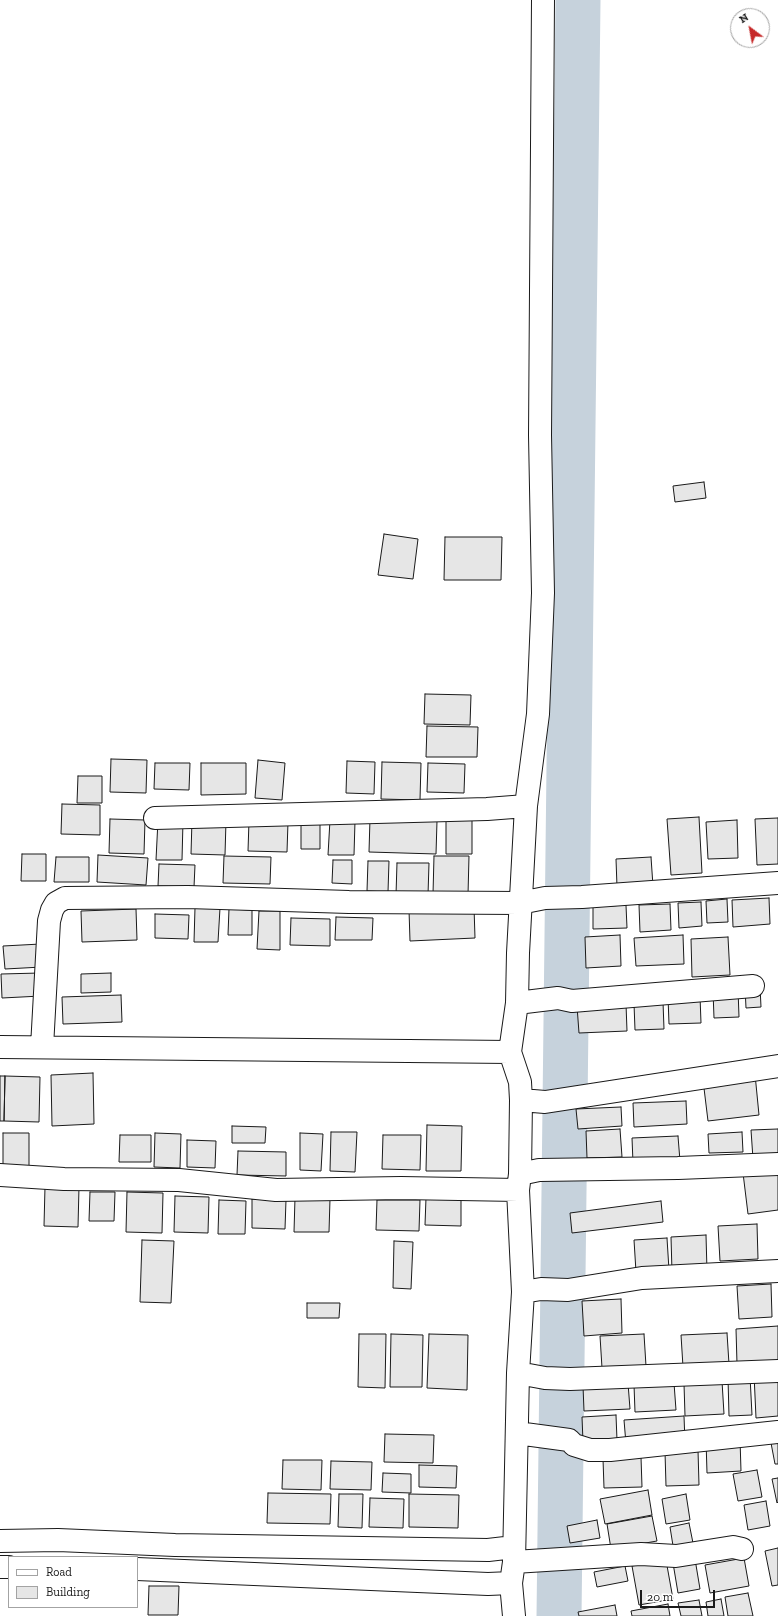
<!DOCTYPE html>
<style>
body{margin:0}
#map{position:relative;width:778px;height:1616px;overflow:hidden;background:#fff;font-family:"Zilla Slab",serif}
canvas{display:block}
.legend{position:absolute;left:8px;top:1556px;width:130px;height:52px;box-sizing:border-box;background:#fff;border:1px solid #a3a3a3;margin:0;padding:5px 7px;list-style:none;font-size:12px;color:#1a1a1a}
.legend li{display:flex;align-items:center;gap:8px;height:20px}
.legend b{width:20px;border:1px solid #a3a3a3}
.north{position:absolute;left:730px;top:8px;width:40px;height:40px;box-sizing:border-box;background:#fff;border:1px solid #a3a3a3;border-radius:50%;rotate:328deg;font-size:11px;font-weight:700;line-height:16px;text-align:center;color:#1a1a1a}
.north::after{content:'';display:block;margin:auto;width:14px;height:18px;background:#c62828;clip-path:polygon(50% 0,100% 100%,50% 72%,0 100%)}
.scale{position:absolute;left:640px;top:1590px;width:75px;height:18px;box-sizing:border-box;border:2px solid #1a1a1a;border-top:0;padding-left:5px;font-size:12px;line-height:14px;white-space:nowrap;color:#1a1a1a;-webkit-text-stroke:3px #fff;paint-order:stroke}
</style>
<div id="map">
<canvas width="778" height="1616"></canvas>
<ul class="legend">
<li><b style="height:5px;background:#fff"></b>Road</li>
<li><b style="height:11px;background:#e6e6e6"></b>Building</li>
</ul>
<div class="north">N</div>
<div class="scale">20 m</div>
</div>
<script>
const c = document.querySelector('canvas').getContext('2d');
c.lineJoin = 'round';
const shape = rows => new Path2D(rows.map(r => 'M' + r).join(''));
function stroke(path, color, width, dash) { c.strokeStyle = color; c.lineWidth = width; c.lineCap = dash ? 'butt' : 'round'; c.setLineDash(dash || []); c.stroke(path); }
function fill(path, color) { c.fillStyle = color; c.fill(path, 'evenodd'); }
stroke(shape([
 [559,1616,578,0]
]), '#c6d2dc', 45);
const building = shape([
 [704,482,706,498,675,502,673,486,704,482],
 [384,534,418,539,413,579,378,575,384,534],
 [445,537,502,537,501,580,444,580,445,537],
 [425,694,471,695,470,725,424,724,425,694],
 [427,726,478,727,477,757,426,757,427,726],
 [111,759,147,760,146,793,110,792,111,759],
 [258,760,285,763,282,800,255,798,258,760],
 [347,761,375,762,374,794,346,793,347,761],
 [382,762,421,763,420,800,381,799,382,762],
 [155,763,190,763,189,790,154,789,155,763],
 [201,763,246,763,246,794,201,795,201,763],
 [428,763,465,764,464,793,427,792,428,763],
 [78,776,102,776,102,803,77,803,78,776],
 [62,804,100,805,100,835,61,834,62,804],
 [446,815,472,815,472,854,446,854,446,815],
 [699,817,702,873,671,875,667,819,699,817],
 [778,818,778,864,757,865,755,819,778,818],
 [110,819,145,820,144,854,109,853,110,819],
 [370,819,437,821,436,854,369,852,370,819],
 [158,820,183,821,182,860,156,860,158,820],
 [192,820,226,821,225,855,191,854,192,820],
 [330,820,355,821,354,855,328,855,330,820],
 [737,820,738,858,708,859,706,822,737,820],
 [249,821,288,822,287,852,248,851,249,821],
 [301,821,320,821,320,849,301,849,301,821],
 [22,854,46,854,46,881,21,881,22,854],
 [98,855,148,858,146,885,97,882,98,855],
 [224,856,271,857,270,884,223,883,224,856],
 [434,856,469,856,468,895,433,894,434,856],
 [56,857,89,857,89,882,54,882,56,857],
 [651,857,653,886,617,887,616,859,651,857],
 [333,860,352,860,352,884,332,883,333,860],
 [368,861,389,861,388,892,367,891,368,861],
 [397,863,429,863,428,895,396,895,397,863],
 [159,864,195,865,194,887,158,886,159,864],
 [769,898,770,924,733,927,732,900,769,898],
 [727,899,728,922,707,923,706,901,727,899],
 [701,902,702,926,679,928,678,903,701,902],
 [670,904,671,930,640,932,639,905,670,904],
 [626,905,627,928,593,929,593,907,626,905],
 [474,907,475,938,410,941,409,910,474,907],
 [195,908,220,908,218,942,194,942,195,908],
 [136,909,137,940,82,942,81,911,136,909],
 [229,909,252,910,252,935,228,935,229,909],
 [259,911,280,911,280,950,257,949,259,911],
 [155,914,189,915,188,939,155,938,155,914],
 [336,917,373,918,372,940,335,940,336,917],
 [291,918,330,919,330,946,290,945,291,918],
 [620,935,621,966,586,968,585,937,620,935],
 [683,935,684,964,636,966,634,938,683,935],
 [728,937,730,975,692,977,691,939,728,937],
 [41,944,42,967,5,969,3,946,41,944],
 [40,973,41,996,2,998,1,974,40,973],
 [111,973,111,992,81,993,81,974,111,973],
 [760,986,761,1007,746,1008,745,987,760,986],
 [738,989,739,1017,714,1018,713,991,738,989],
 [121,995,122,1022,63,1024,62,997,121,995],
 [700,996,701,1023,669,1024,668,997,700,996],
 [663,1002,664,1029,635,1030,634,1004,663,1002],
 [626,1004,627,1031,579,1033,577,1006,626,1004],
 [93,1073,94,1124,52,1126,51,1075,93,1073],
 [755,1074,759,1115,708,1121,703,1080,755,1074],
 [0,1076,5,1076,4,1121,0,1121,0,1076],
 [5,1076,40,1077,39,1122,4,1121,5,1076],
 [686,1101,687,1124,634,1127,633,1103,686,1101],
 [621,1107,622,1126,578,1129,576,1109,621,1107],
 [427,1125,462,1126,461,1171,426,1171,427,1125],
 [232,1126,266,1127,265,1143,232,1143,232,1126],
 [620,1129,622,1157,587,1158,586,1131,620,1129],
 [778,1129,778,1157,753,1159,751,1130,778,1129],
 [331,1132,357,1132,355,1172,330,1171,331,1132],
 [742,1132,743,1152,709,1153,708,1134,742,1132],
 [3,1133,29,1133,29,1168,3,1168,3,1133],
 [155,1133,181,1134,180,1168,154,1167,155,1133],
 [300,1133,323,1134,321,1171,300,1170,300,1133],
 [120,1135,151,1135,151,1162,119,1162,120,1135],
 [383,1135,421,1135,420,1170,382,1169,383,1135],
 [678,1136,680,1161,633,1163,632,1138,678,1136],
 [187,1140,216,1141,215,1168,187,1167,187,1140],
 [238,1151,286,1152,286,1176,237,1175,238,1151],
 [778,1169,778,1210,748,1214,743,1173,778,1169],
 [45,1187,79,1187,78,1227,44,1226,45,1187],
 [90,1192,115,1192,114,1221,89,1221,90,1192],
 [127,1192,163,1193,162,1233,126,1232,127,1192],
 [175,1196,209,1197,208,1233,174,1232,175,1196],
 [295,1198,330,1199,329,1232,294,1232,295,1198],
 [426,1198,461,1198,461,1226,425,1225,426,1198],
 [252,1199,286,1200,285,1229,252,1228,252,1199],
 [219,1200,246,1201,245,1234,218,1234,219,1200],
 [377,1200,420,1200,419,1231,376,1230,377,1200],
 [661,1201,663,1222,572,1233,570,1213,661,1201],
 [757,1224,758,1259,720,1261,718,1226,757,1224],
 [706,1235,707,1271,672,1272,671,1237,706,1235],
 [667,1238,669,1270,636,1272,634,1240,667,1238],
 [142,1240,174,1241,171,1303,140,1302,142,1240],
 [394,1241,413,1242,411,1289,393,1288,394,1241],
 [771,1284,772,1317,739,1319,737,1286,771,1284],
 [621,1299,622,1333,584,1336,582,1301,621,1299],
 [307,1303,340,1303,339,1318,307,1318,307,1303],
 [778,1326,778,1361,737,1364,736,1329,778,1326],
 [727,1333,729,1364,683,1367,681,1335,727,1333],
 [359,1334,386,1334,385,1388,358,1387,359,1334],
 [391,1334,423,1335,422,1387,390,1387,391,1334],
 [429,1334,468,1335,467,1390,427,1388,429,1334],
 [644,1334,646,1366,602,1368,600,1336,644,1334],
 [778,1373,778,1416,756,1418,754,1374,778,1373],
 [750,1376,752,1415,729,1416,728,1378,750,1376],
 [722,1381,724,1414,685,1416,684,1384,722,1381],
 [628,1383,630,1409,584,1411,583,1386,628,1383],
 [674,1383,676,1410,635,1412,634,1385,674,1383],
 [616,1415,617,1440,583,1442,582,1417,616,1415],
 [684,1416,685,1442,626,1444,624,1420,684,1416],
 [385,1434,434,1435,433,1463,384,1462,385,1434],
 [740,1439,741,1471,707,1473,706,1440,740,1439],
 [778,1442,778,1464,775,1464,771,1443,778,1442],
 [698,1450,699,1485,666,1486,665,1452,698,1450],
 [641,1457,642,1487,604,1488,603,1459,641,1457],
 [283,1460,322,1460,321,1490,282,1489,283,1460],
 [331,1461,372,1462,371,1490,330,1489,331,1461],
 [419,1465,457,1466,456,1488,419,1487,419,1465],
 [757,1470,762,1497,738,1501,733,1474,757,1470],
 [383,1473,411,1474,411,1493,382,1492,383,1473],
 [778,1478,778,1502,777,1503,772,1479,778,1478],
 [648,1490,652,1515,605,1524,600,1499,648,1490],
 [268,1493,331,1494,330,1524,267,1523,268,1493],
 [339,1494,363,1494,362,1528,338,1527,339,1494],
 [409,1494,459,1495,458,1528,409,1527,409,1494],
 [686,1494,690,1520,666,1524,662,1499,686,1494],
 [370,1498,404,1499,403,1528,369,1527,370,1498],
 [766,1501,770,1526,748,1530,744,1505,766,1501],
 [652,1516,657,1541,611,1549,607,1524,652,1516],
 [597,1520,600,1538,570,1543,567,1526,597,1520],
 [689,1523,694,1548,674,1552,670,1527,689,1523],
 [778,1548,778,1585,772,1586,765,1551,778,1548],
 [744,1558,749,1586,710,1593,705,1565,744,1558],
 [695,1559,700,1589,678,1593,673,1563,695,1559],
 [666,1560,673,1599,639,1605,632,1566,666,1560],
 [625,1566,628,1581,597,1587,594,1572,625,1566],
 [149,1586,179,1586,178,1615,148,1615,149,1586],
 [748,1593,753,1616,728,1616,725,1597,748,1593],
 [721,1599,724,1616,708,1616,706,1602,721,1599],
 [699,1600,702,1616,681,1616,678,1603,699,1600],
 [668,1604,670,1616,632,1616,631,1611,668,1604],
 [615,1605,617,1616,579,1616,578,1612,615,1605]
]);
fill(building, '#e6e6e6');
stroke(building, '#1a1a1a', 1);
const minor = shape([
 [155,818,487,809,526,806],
 [517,1003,558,998,572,1001,753,986],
 [0,1047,510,1052],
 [42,1047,49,921,52,910,56,903,65,898,188,897,349,902,520,903,545,898,582,897,778,883],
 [521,1100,545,1102,778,1066],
 [520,1174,539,1170,678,1168,778,1164],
 [0,1175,64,1179,179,1180,276,1190,401,1188,518,1190],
 [523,1292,541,1289,568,1290,642,1278,778,1271],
 [518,1373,545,1378,570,1379,778,1371],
 [517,1433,569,1440,574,1445,590,1450,610,1450,778,1432],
 [0,1541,58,1540,175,1545,488,1550,514,1547],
 [514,1562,641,1554,676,1556,733,1547,742,1549],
 [0,1567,9,1567],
 [137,1569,488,1584,511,1583],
 [514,1616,511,1583,514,1562,518,1373,523,1292,518,1190,520,1174,521,1100,520,1082,510,1052,517,1003,518,953,526,806,538,714,543,593,540,435,543,0]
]);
stroke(minor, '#1a1a1a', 24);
stroke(minor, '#fff', 22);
</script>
